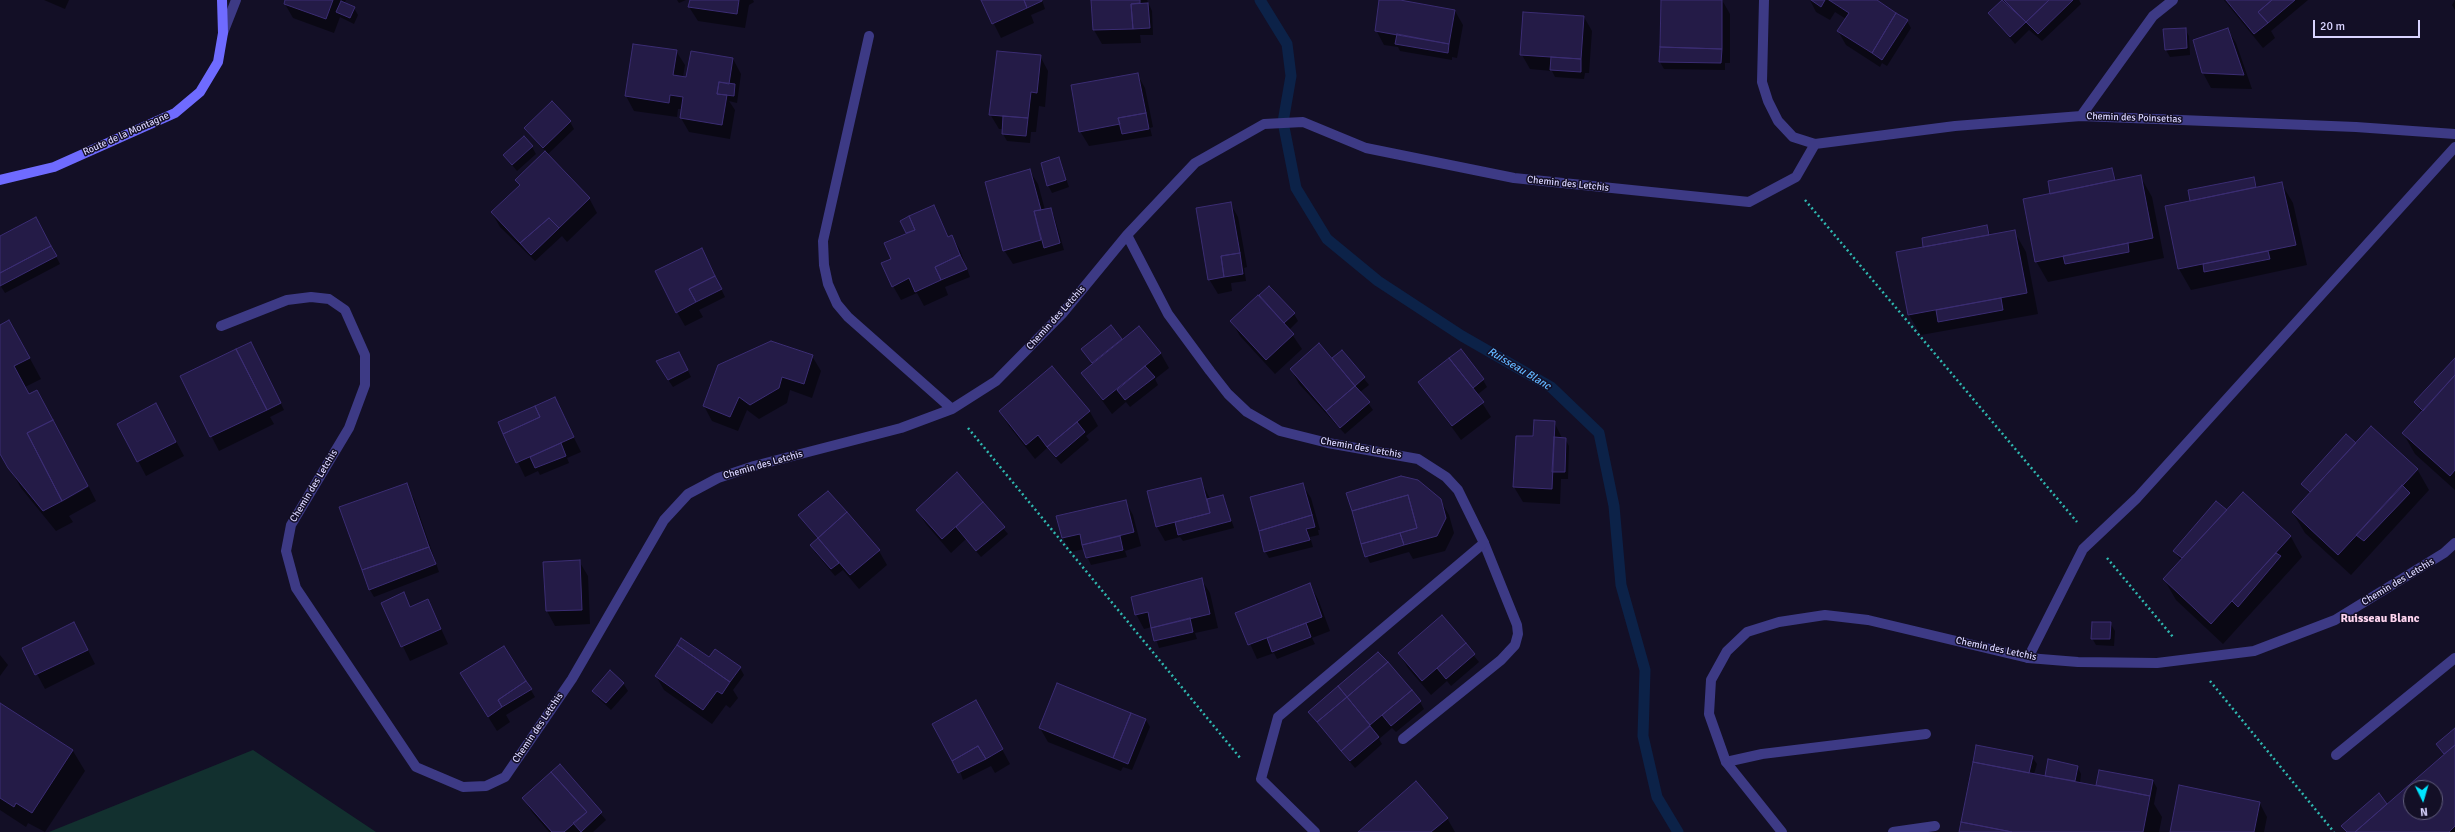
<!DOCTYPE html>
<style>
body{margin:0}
#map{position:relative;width:2455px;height:832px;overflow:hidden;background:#130f26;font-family:Signika,sans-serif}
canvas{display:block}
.north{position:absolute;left:2403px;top:780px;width:40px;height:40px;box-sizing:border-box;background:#130f26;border:1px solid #625e7d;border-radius:50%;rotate:175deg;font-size:11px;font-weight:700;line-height:16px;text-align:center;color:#d9d4ff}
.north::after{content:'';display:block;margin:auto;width:14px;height:18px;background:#00e5ff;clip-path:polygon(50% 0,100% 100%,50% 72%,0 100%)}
.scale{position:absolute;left:2313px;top:20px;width:107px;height:18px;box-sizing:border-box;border:2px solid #d9d4ff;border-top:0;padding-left:5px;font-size:12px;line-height:14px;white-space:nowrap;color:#d9d4ff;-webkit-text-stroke:3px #130f26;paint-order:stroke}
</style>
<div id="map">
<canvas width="2455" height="832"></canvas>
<div class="north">N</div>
<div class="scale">20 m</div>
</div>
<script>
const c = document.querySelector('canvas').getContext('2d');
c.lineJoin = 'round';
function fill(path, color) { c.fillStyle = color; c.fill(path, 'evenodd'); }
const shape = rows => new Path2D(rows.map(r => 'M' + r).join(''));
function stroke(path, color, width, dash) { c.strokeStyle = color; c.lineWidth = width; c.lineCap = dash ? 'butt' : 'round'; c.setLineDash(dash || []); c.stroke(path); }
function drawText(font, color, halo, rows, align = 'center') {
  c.font = font + ' Signika,sans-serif'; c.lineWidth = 3; c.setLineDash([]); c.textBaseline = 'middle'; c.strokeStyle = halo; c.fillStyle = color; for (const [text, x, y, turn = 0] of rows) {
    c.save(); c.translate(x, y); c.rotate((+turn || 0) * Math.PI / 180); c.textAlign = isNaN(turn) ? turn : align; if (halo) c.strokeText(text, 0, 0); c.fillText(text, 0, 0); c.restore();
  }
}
fill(shape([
 [253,750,376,832,49,832]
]), '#12302f');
fill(shape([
 [44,0,69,0,65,9],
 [286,0,346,0,344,4,354,8,358,15,354,24,340,17,334,33,293,18,285,4],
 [677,0,686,0,679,3],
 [691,0,753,0,754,2,749,5,745,28,698,21,689,7],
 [982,0,1042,0,1045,9,1031,15,1034,23,1001,38],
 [1092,0,1147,0,1152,11,1153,35,1140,35,1141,43,1102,44,1094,30],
 [1380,0,1394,0,1455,11,1463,25,1457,58,1452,57,1452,60,1400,51,1398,47,1384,45,1376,30],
 [1384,31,1398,34,1398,36,1384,33],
 [1662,0,1722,0,1730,14,1730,63,1725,63,1725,70,1664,69,1660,62],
 [1810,0,1875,0,1907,21,1911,28,1887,66,1882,63,1880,67,1846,45,1838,31,1846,19,1835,12,1830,20,1816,12],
 [2003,0,2079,0,2081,4,2042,41,2029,30,2015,44,1989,14],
 [2224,0,2308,0,2271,31,2275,38,2263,48],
 [2455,0,2455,10,2452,5],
 [1584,17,1592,31,1589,73,1585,73,1584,79,1555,77,1552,71,1530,69,1522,55],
 [2185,29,2189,36,2190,55,2170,57,2166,50],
 [2227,29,2236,43,2252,89,2211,88,2203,73,2194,41],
 [676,51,685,65,683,77,687,78,733,59,741,74,737,103,729,101,735,110,730,139,689,132,681,118,682,109,678,109,677,117,634,111,626,96],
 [1040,56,1048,71,1045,107,1039,106,1036,132,1031,132,1030,143,1007,141,1003,134,1003,129,999,129,990,114],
 [999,114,1004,115,1004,117,999,116],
 [1137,74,1145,88,1153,127,1150,128,1152,136,1089,146,1080,131],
 [570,122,574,129,547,155,589,198,597,213,567,242,562,236,535,261,500,227,492,213,520,186,516,181,546,152,525,128],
 [532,147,536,154,517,171,504,155],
 [1059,159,1069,187,1052,193,1048,185],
 [1029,170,1038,184,1045,210,1050,209,1054,216,1064,250,1013,264,1004,250],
 [2112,170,2117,181,2140,176,2152,197,2164,258,2048,282,2036,261,2051,194],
 [2253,178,2258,188,2281,183,2293,203,2307,265,2191,290,2179,269,2167,207,2191,202],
 [1230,203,1238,217,1247,267,1244,268,1246,281,1231,283,1232,291,1218,294,1209,279],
 [933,207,949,237,952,236,960,250,970,277,945,287,948,295,924,306,917,293,901,300,893,286,892,259,908,234,902,221],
 [1986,226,1991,235,2014,231,2026,252,2038,314,1921,335,1909,315,1924,248,1923,238],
 [44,233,60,264,5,293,0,285,0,237],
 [702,250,725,297,699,310,703,317,685,326,677,312],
 [1260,295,1294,314,1298,321,1289,330,1302,349,1275,374,1240,336,1232,322,1263,301],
 [0,326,21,342,41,379,25,387,29,395,48,412,64,440,62,502,89,487,96,501,69,516,73,522,56,531,21,488,0,452],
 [1111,326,1122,341,1139,327,1161,354,1169,368,1155,379,1158,385,1130,407,1126,402,1112,414,1082,373,1093,364,1082,350],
 [254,350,284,410,270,417,274,424,219,451,181,377],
 [1342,351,1369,385,1360,392,1373,410,1345,434,1299,384,1291,369,1335,364],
 [812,356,821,371,812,398,790,390,787,403,759,419,747,410,738,431,712,421,704,406],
 [2455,360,2455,490,2415,454,2403,433,2422,413,2415,402],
 [683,361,691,377,673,387,661,369],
 [1453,362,1483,380,1487,387,1477,395,1491,417,1461,440,1419,382],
 [1052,367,1090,412,1098,426,1086,436,1089,440,1061,464,1047,448,1035,459,1009,426,1000,412],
 [554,398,581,452,567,458,569,463,540,475,538,471,525,477,499,423],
 [164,419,184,456,146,476,119,424],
 [1554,422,1562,438,1565,439,1569,446,1568,479,1561,479,1560,504,1523,502,1514,487,1517,437,1533,437],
 [2356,444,2417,469,2429,490,2351,575,2305,533,2293,513,2310,494,2302,484],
 [957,474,1008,534,981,557,966,539,951,553,926,524,917,510],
 [1200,479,1210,499,1223,496,1234,528,1183,541,1180,537,1165,541,1157,527],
 [1302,484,1311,498,1320,530,1318,530,1319,535,1310,537,1313,547,1269,558,1265,551],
 [406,485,414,499,439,572,374,597,370,590],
 [2243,493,2291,537,2302,557,2223,644,2176,600,2164,579,2181,560,2174,551,2227,511],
 [1440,500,1449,515,1454,533,1445,551,1413,559,1409,552,1370,563,1362,544],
 [1125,501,1133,515,1141,546,1125,551,1127,557,1091,565,1084,549,1071,552,1063,538,1057,516],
 [799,515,879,551,887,565,859,589,843,570,835,576,815,552,811,545,818,539],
 [579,561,588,576,590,624,555,626,547,611,545,563],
 [1201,579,1210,593,1218,628,1195,633,1197,639,1159,648,1152,627,1144,629,1136,614],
 [1310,585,1318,599,1330,631,1312,638,1315,644,1277,659,1274,653,1257,659,1236,613],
 [403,594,411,607,428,600,448,644,410,661,382,603],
 [1442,617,1479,662,1451,686,1447,681,1431,695,1408,668,1399,653],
 [74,623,95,664,45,689,23,648],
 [2110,623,2115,631,2114,646,2096,645,2092,638],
 [0,655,8,665,0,676],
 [709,659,740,668,744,675,733,690,738,698,730,708,726,705,712,724,664,690,656,676],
 [526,682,535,697,506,715,510,722,497,731,470,688],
 [623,683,628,691,611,710,598,698,594,691],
 [1058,684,1146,720,1150,727,1132,770,1123,767,1121,771,1048,742,1040,728],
 [1420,702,1424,709,1396,732,1392,728,1379,739,1382,744,1355,768,1309,712],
 [0,704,73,751,85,771,45,832,28,823,26,827,0,810],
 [984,716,1010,764,995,773,991,766,963,780,960,771],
 [2455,729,2455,832,2346,832,2343,826,2379,795,2387,805,2445,755,2437,745],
 [2411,788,2435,788,2435,812,2411,812],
 [2032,757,2037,764,2034,774,2046,777,2077,766,2081,774,2080,783,2097,786,2100,771,2153,781,2157,788,2154,804,2162,817,2159,832,1960,832],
 [559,766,606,820,593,832,549,832,532,812,523,798],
 [2259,802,2267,817,2264,832,2171,832],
 [1447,818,1455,832,1359,832]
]), '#0007');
stroke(shape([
 [1260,0,1287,44,1291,76,1283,122,1296,188,1327,239,1378,281,1462,336,1551,387,1599,433,1614,506,1621,585,1645,670,1643,736,1657,797,1678,832]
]), '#0c2248', 11);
const building = shape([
 [285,0,333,0,326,19,284,4,285,0],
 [690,0,739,0,737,14,688,7,690,0],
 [981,0,1024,0,1027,8,992,24,981,0],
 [1024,0,1042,0,1042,1,1027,8,1024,0],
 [1091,0,1140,0,1140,3,1131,4,1133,29,1093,30,1091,0],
 [1379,0,1400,0,1455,10,1449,44,1375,31,1379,0],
 [1661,0,1722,0,1722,49,1660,47,1661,0],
 [1811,0,1825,0,1821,7,1811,0],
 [1829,0,1877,0,1896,13,1872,53,1837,31,1849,13,1829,0],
 [2002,0,2026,22,2010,37,1988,13,2002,0],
 [2004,0,2049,0,2026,22,2004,0],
 [2049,0,2073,0,2038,34,2026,22,2049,0],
 [2226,0,2272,0,2258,12,2268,23,2254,34,2226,0],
 [2272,0,2295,0,2268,23,2258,12,2272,0],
 [341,1,355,7,350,18,336,12,341,1],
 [1148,3,1150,28,1133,29,1131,4,1148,3],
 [1523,12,1584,16,1581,59,1520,55,1523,12],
 [1896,13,1908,20,1882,60,1872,53,1896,13],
 [2186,28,2187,48,2165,50,2163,29,2186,28],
 [2228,28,2244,75,2202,73,2193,40,2228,28],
 [1397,34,1449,44,1448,53,1395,44,1397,34],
 [633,44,677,50,673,75,686,77,691,51,733,58,729,84,719,82,717,94,727,95,722,125,680,118,683,97,670,95,669,103,625,96,633,44],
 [1660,47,1722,49,1721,63,1659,62,1660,47],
 [997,51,1041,55,1037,93,1031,92,1028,118,989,115,997,51],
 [1551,57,1581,59,1581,72,1550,70,1551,57],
 [1138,73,1146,113,1118,118,1120,124,1079,132,1071,85,1138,73],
 [719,82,735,84,734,96,717,94,719,82],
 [552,101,571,121,543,148,524,128,552,101],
 [1146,113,1149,129,1122,134,1118,118,1146,113],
 [1003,116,1028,118,1026,136,1002,134,1003,116],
 [524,136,533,146,512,165,503,155,524,136],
 [545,151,590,198,559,228,549,218,520,243,491,212,520,185,515,180,545,151],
 [1059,157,1066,180,1047,186,1041,163,1059,157],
 [2112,168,2115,180,2050,194,2048,181,2112,168],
 [1030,169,1041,210,1034,211,1041,240,1003,251,985,182,1030,169],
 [2141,175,2153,238,2035,262,2023,199,2141,175],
 [2254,177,2256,187,2190,201,2188,190,2254,177],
 [2282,182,2296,245,2178,269,2165,206,2282,182],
 [1231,202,1240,253,1221,256,1224,277,1208,280,1196,208,1231,202],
 [934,205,948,237,952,235,960,255,935,267,941,280,915,292,909,278,892,287,881,263,891,259,884,243,915,230,909,216,934,205],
 [1051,208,1060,243,1044,248,1034,211,1051,208],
 [909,216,915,230,906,233,900,221,909,216],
 [36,217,51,246,0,273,0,236,36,217],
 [549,218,559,228,531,255,520,243,549,218],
 [1987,225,1989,235,1923,247,1922,238,1987,225],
 [2015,230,2027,293,1908,315,1896,252,2015,230],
 [2128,243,2129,252,2065,264,2063,256,2128,243],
 [51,246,57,256,0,286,0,273,51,246],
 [702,248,715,276,689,289,696,302,676,313,655,271,702,248],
 [2268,251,2270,259,2204,272,2203,264,2268,251],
 [1240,253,1243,274,1224,277,1221,256,1240,253],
 [960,255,967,269,941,280,935,267,960,255],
 [715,276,722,289,696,302,689,289,715,276],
 [1269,286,1295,313,1284,323,1259,295,1269,286],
 [1258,295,1294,334,1266,360,1230,321,1258,295],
 [2001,298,2003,310,1938,322,1936,310,2001,298],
 [9,320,30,358,14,366,29,394,37,390,53,420,27,433,62,501,43,511,8,468,0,454,0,325,9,320],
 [1111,325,1122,339,1092,363,1081,349,1111,325],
 [1139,326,1161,353,1103,400,1081,373,1139,326],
 [771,341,813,355,804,384,782,377,779,388,750,405,739,397,730,417,703,406,718,365,771,341],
 [251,342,281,403,267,410,236,349,251,342],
 [1319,343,1355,386,1326,411,1290,369,1319,343],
 [236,349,267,410,210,437,180,376,236,349],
 [1461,349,1484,379,1473,388,1449,358,1461,349],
 [1342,350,1365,377,1355,386,1332,358,1342,350],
 [679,352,688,370,668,380,656,361,679,352],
 [1449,358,1484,402,1452,426,1418,382,1449,358],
 [2455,358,2455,375,2423,411,2414,402,2455,358],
 [1052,366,1090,411,1047,447,1038,435,1026,445,999,411,1052,366],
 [1145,366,1155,377,1125,400,1117,390,1145,366],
 [2455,375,2455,470,2450,476,2402,433,2455,375],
 [1355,386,1370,402,1340,428,1326,411,1355,386],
 [555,397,574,437,516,463,503,434,540,417,535,406,555,397],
 [156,403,176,442,137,462,117,424,156,403],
 [535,406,540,417,503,434,498,422,535,406],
 [53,420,88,486,62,501,27,433,53,420],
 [1534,420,1555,421,1552,489,1513,487,1516,436,1533,436,1534,420],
 [1077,422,1085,432,1056,457,1047,447,1077,422],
 [2371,426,2418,469,2338,555,2292,512,2371,426],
 [2346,434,2356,443,2310,492,2301,484,2346,434],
 [1554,437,1566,438,1565,472,1552,472,1554,437],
 [561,443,566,456,535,468,530,457,561,443],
 [957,472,983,502,942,539,916,510,957,472],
 [1401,476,1418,480,1441,499,1446,518,1437,536,1404,545,1400,533,1417,528,1408,495,1352,511,1346,493,1401,476],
 [1201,478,1210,513,1156,527,1147,491,1201,478],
 [407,483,429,547,362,570,339,507,407,483],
 [1303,483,1312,515,1259,531,1250,497,1303,483],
 [2402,485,2410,493,2364,541,2356,535,2402,485],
 [828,491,847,512,818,538,798,515,828,491],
 [2243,492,2291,536,2211,624,2163,579,2243,492],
 [1223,495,1231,521,1178,535,1175,522,1210,513,1207,499,1223,495],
 [1408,495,1417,528,1361,544,1352,511,1408,495],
 [1126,500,1134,532,1082,545,1080,534,1062,538,1056,516,1126,500],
 [2216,501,2227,510,2182,558,2173,551,2216,501],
 [983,502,1005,527,976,551,956,527,983,502],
 [847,512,880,550,850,575,818,538,847,512],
 [1312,515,1315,527,1306,529,1310,540,1264,552,1259,531,1312,515],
 [1400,533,1404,545,1365,557,1361,544,1400,533],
 [1120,536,1123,550,1086,558,1082,545,1120,536],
 [818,538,839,563,831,569,810,545,818,538],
 [429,547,436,564,369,590,362,570,429,547],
 [2276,553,2281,556,2238,607,2232,601,2276,553],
 [580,560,582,610,546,611,543,562,580,560],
 [1202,578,1210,614,1151,628,1148,612,1135,615,1131,597,1202,578],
 [1310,583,1322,617,1248,645,1235,613,1310,583],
 [404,592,410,607,428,599,441,629,401,647,381,603,404,592],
 [1442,615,1466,643,1422,681,1398,653,1442,615],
 [1190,618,1193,632,1154,641,1151,628,1190,618],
 [74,622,88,650,35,675,22,648,74,622],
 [2092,622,2111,622,2110,639,2091,639,2092,622],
 [1306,623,1311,637,1272,652,1267,638,1306,623],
 [681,638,709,657,715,649,741,667,730,682,677,645,681,638],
 [1466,643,1475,654,1446,679,1437,668,1466,643],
 [677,645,730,682,722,694,717,691,703,710,655,676,677,645],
 [504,646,526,681,498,700,502,707,488,717,460,673,504,646],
 [1378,652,1388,662,1347,697,1338,686,1378,652],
 [1388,662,1412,690,1370,725,1347,697,1388,662],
 [610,670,624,683,606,703,592,691,610,670],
 [526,681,532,689,502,707,498,700,526,681],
 [1057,683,1131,713,1113,758,1039,728,1057,683],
 [1338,686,1347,697,1317,722,1308,712,1338,686],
 [1412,690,1421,701,1391,726,1382,715,1412,690],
 [1347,697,1370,725,1341,751,1317,722,1347,697],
 [976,700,1003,749,986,759,978,746,952,761,932,724,976,700],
 [0,703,73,750,32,813,16,803,14,807,0,798,0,703],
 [1131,713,1146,719,1128,764,1113,758,1131,713],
 [1370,726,1379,737,1350,761,1341,751,1370,726],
 [2455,728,2455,745,2444,754,2436,744,2455,728],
 [1976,745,2033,756,2029,773,1973,762,1976,745],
 [2455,745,2455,826,2449,832,2355,832,2455,745],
 [2411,788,2435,788,2435,812,2411,812,2411,788],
 [978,746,986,759,958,773,952,761,978,746],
 [2048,759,2078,766,2075,781,2045,776,2048,759],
 [1973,762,2150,796,2143,832,2012,832,1961,822,1973,762],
 [560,764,602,812,581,832,573,823,587,812,551,772,560,764],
 [2099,770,2153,780,2150,796,2096,785,2099,770],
 [551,772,587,812,564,832,552,832,522,798,551,772],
 [1416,781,1448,818,1431,832,1358,832,1416,781],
 [2179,785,2260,802,2254,832,2170,832,2179,785],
 [2379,793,2387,804,2355,832,2347,832,2341,826,2379,793],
 [1961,822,2012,832,1959,832,1961,822]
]);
fill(building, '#241b47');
stroke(building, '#3b2d73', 1);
stroke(shape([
 [1805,200,2077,522],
 [968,428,1241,759],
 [2107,558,2173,637],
 [2210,681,2334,832]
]), '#2fb8b0', 2.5, [2, 3]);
stroke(shape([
 [2028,658,2083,549,2137,498,2455,147],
 [1403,739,1501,660,1515,645,1518,634,1517,625,1484,543],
 [2336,755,2455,658],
 [1726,762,1762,754,1926,734],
 [1893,832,1935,826]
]), '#3d3a85', 10);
stroke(shape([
 [1764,0,1762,82,1768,101,1778,121,1793,137,1815,144,1955,126,2081,116,2356,127,2455,134],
 [223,33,236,0],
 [869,36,823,241,824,265,828,284,837,304,848,317,952,409],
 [2081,116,2153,16,2173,0],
 [1127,235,1168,314,1210,371,1228,394,1247,412,1280,431,1328,443,1418,459,1446,477,1458,490,1484,543,1278,717,1261,779,1315,832],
 [221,326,287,300,311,297,329,299,345,310,365,355,365,385,349,428,291,525,286,551,296,588,416,767,463,787,486,786,505,777,572,679,664,520,688,494,718,478,754,466,901,428,952,409,996,381,1062,314,1127,235,1195,163,1264,124,1303,122,1366,148,1514,178,1749,202,1796,177,1815,144],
 [1782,832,1726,762,1709,714,1711,680,1727,651,1747,632,1779,622,1825,615,1868,620,2028,658,2078,662,2157,663,2254,651,2335,620,2444,553,2455,543]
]), '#3d3a85', 10);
stroke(shape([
 [0,180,54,167,175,113,200,92,218,62,223,33,222,0]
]), '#6f6bff', 10);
drawText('10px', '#d9d4ff', '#130f26', [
 ["Chemin des Poinsetias",2134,118,2],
 ["Route de la Montagne",126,134,-24],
 ["Chemin des Letchis",1568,184,6],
 ["Chemin des Letchis",1056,318,-48],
 ["Chemin des Letchis",1361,448,10],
 ["Chemin des Letchis",763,465,-16],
 ["Chemin des Letchis",314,486,-59],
 ["Chemin des Letchis",2398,582,-31],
 ["Chemin des Letchis",1996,649,12],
 ["Chemin des Letchis",538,728,-56]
]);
drawText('italic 11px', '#62b6ff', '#130f26', [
 ["Ruisseau Blanc",1519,369,31]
]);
drawText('bold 12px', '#ffd6f0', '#130f26', [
 ["Ruisseau Blanc",2380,619]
]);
</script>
